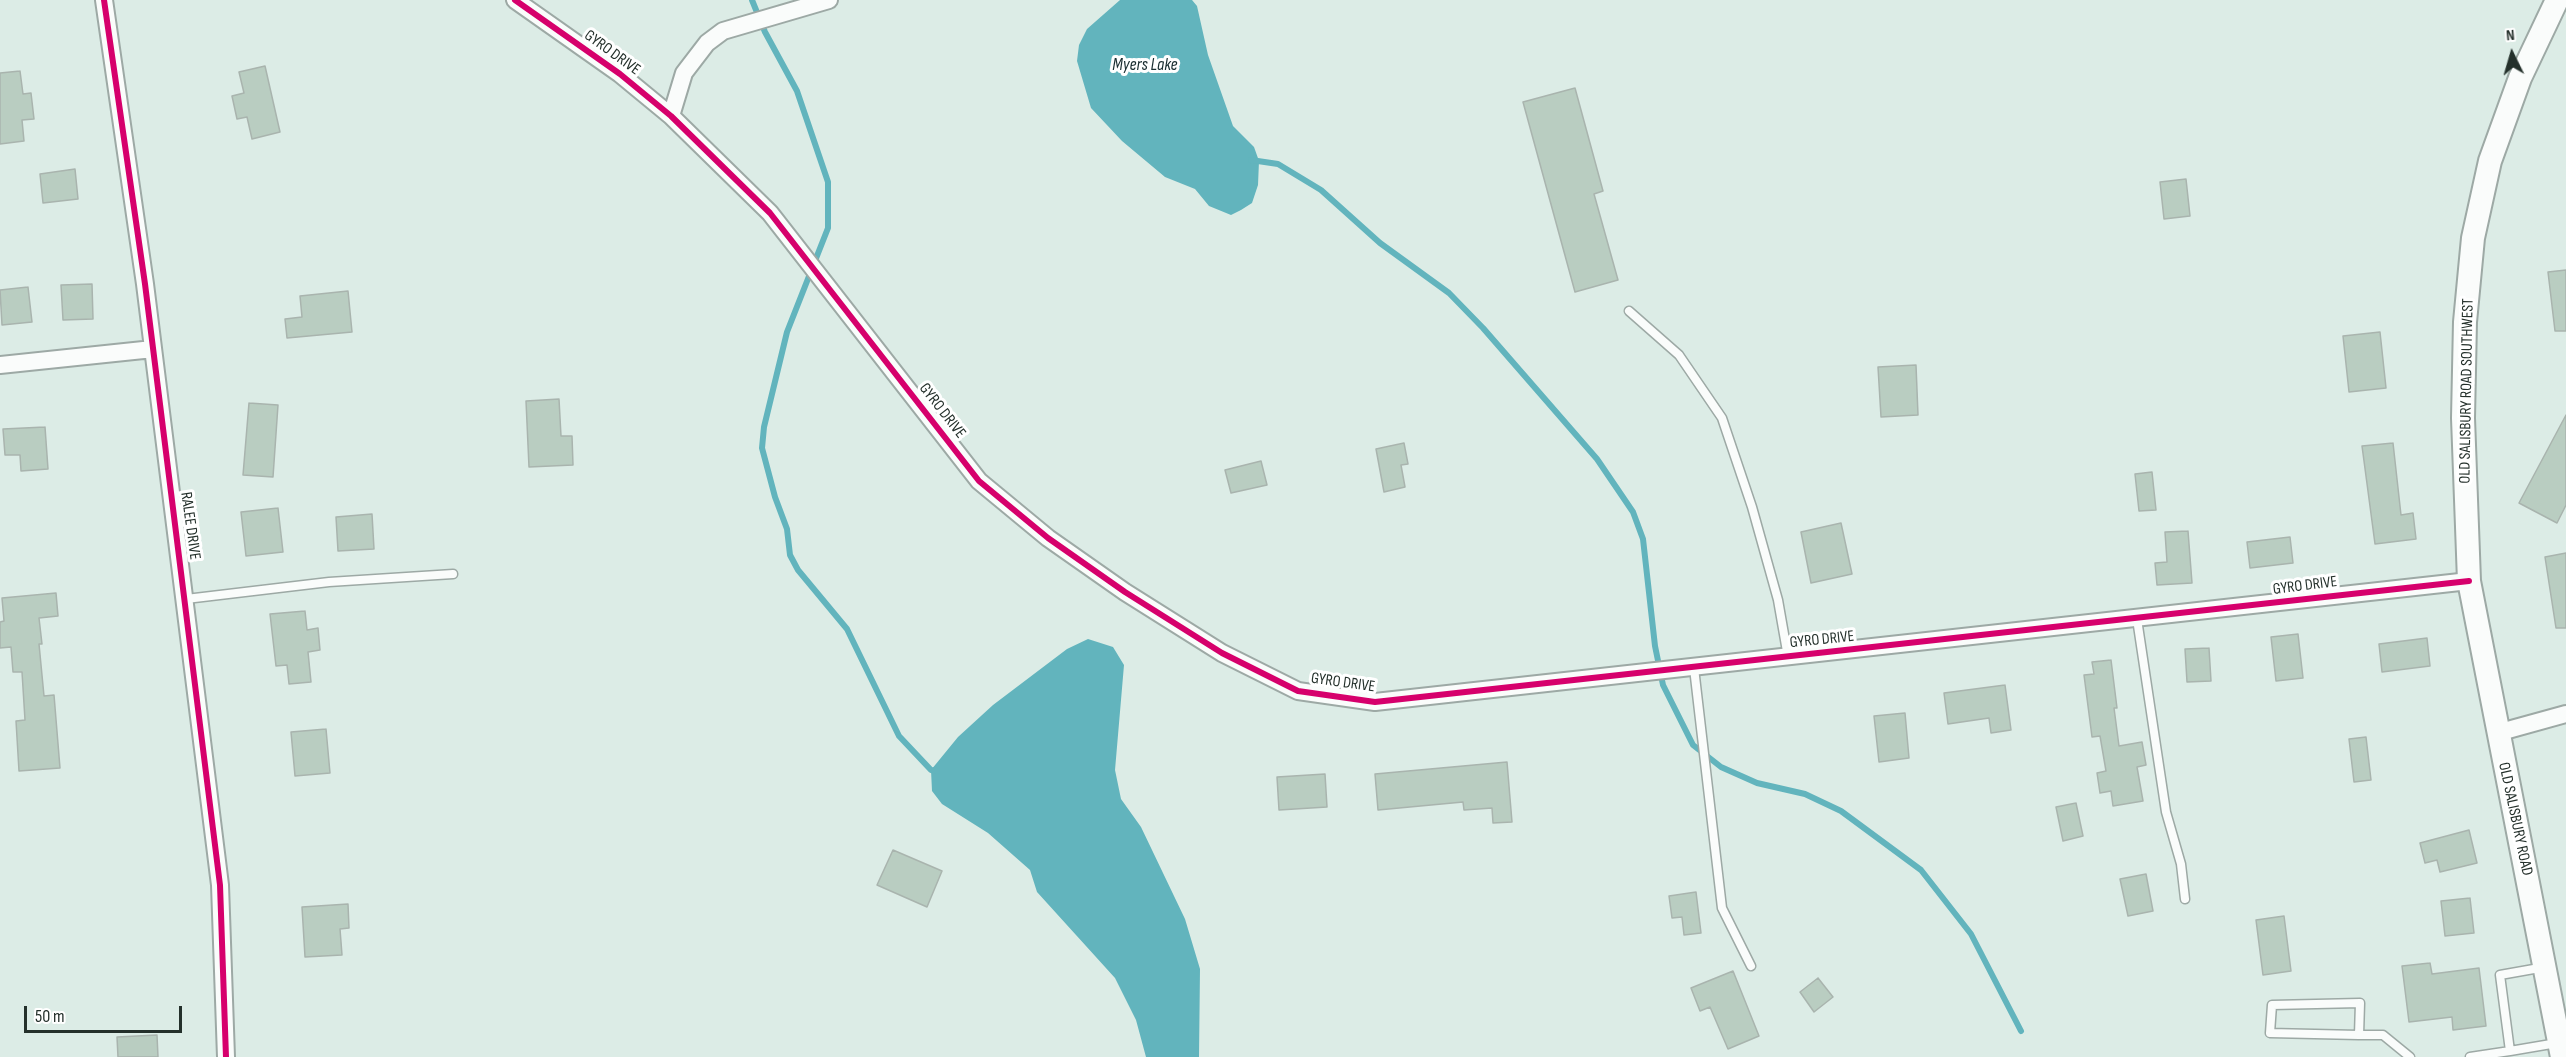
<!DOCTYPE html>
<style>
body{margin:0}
#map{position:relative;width:2566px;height:1057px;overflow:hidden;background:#dcece6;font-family:"Sofia Sans Condensed",sans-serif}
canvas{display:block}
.north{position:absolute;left:2482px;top:24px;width:60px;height:60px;-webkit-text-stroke:4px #fff;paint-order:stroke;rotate:355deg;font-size:16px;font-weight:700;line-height:24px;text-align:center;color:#24302b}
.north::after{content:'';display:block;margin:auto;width:21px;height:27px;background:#24302b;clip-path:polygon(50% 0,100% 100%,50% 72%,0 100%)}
.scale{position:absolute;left:24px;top:1006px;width:158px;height:27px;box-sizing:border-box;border:3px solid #24302b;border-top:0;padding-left:8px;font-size:18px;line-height:21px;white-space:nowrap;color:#24302b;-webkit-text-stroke:4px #fff;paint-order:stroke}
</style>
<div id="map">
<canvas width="2566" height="1057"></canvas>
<div class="north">N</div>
<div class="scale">50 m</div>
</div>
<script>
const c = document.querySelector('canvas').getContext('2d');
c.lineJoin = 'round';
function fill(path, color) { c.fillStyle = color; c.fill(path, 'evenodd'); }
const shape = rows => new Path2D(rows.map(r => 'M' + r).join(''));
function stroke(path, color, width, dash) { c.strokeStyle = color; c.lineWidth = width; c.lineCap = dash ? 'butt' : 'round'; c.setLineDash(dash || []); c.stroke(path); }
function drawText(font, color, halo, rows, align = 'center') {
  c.font = font + ' "Sofia Sans Condensed",sans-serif'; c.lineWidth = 6; c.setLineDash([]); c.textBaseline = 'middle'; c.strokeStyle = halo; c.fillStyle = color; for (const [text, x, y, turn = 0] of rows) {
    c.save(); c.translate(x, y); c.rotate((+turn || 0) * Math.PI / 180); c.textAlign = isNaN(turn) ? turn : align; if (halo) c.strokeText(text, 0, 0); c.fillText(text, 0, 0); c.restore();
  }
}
fill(shape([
 [1120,0,1192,0,1197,6,1208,55,1233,126,1254,147,1259,161,1258,185,1252,203,1241,210,1231,215,1209,206,1195,189,1165,177,1122,141,1091,108,1077,61,1079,45,1087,29],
 [1088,639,1113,647,1124,665,1115,770,1121,799,1141,827,1185,919,1200,969,1199,1057,1146,1057,1136,1020,1115,978,1037,892,1030,870,988,833,942,804,932,791,931,770,958,737,993,705,1067,649]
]), '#62b4bd');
stroke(shape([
 [752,0,765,32,797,91,828,182,828,228,787,332,764,427,762,448,775,497,787,529,790,555,798,570,847,629,899,736,931,770,937,771],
 [1251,160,1278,164,1321,190,1380,243,1449,293,1483,328,1597,459,1633,512,1643,539,1655,646,1663,685,1693,745,1721,767,1757,783,1805,794,1841,811,1921,870,1971,934,2021,1031]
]), '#62b4bd', 6);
const building = shape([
 [265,66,280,132,252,139,247,117,237,119,232,96,244,93,239,72,265,66],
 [20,71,23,94,31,93,34,119,22,120,24,141,0,144,0,73,20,71],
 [1575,88,1603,191,1594,194,1618,280,1575,292,1523,102,1575,88],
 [75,169,78,199,43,203,40,174,75,169],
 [2186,179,2190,216,2164,219,2160,182,2186,179],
 [2566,270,2566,331,2555,331,2548,272,2566,270],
 [92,284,93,319,63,320,61,285,92,284],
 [28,287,32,322,2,325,0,290,28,287],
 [348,291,352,332,287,338,285,319,302,317,300,296,348,291],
 [2380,332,2386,388,2349,392,2343,336,2380,332],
 [1916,365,1918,415,1881,417,1878,367,1916,365],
 [559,399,561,436,572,436,573,465,529,467,526,401,559,399],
 [249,403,278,405,273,477,243,475,249,403],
 [2566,415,2566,505,2557,523,2519,503,2566,415],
 [45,427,48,469,21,471,20,455,5,455,3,429,45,427],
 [1404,443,1408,464,1401,465,1405,487,1384,492,1376,449,1404,443],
 [2393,443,2401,515,2413,513,2416,539,2375,544,2362,446,2393,443],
 [1261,461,1267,485,1231,493,1225,470,1261,461],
 [2152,472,2156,510,2139,511,2135,474,2152,472],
 [278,508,283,552,246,556,241,512,278,508],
 [372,514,374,549,338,551,336,517,372,514],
 [1841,523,1852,574,1811,583,1801,532,1841,523],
 [2188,531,2192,583,2157,585,2155,563,2167,562,2165,532,2188,531],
 [2290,537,2293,563,2250,568,2247,542,2290,537],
 [2566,553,2566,628,2556,628,2545,557,2566,553],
 [56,593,58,616,39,618,42,644,39,644,44,696,54,695,60,768,19,771,16,721,25,720,22,672,13,672,11,647,0,648,0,622,4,621,2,598,56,593],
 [305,611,307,630,318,628,320,650,308,652,311,682,289,684,287,665,276,666,270,614,305,611],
 [2298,634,2303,678,2276,681,2271,637,2298,634],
 [2427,638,2430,666,2382,672,2379,644,2427,638],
 [2209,648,2211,681,2187,682,2185,649,2209,648],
 [2111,660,2117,708,2114,708,2119,746,2142,742,2146,765,2137,767,2143,801,2113,806,2111,791,2100,793,2097,773,2106,771,2100,736,2092,737,2084,675,2094,674,2092,662,2111,660],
 [2005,685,2011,730,1991,733,1989,718,1948,724,1944,693,2005,685],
 [1905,713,1909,758,1879,762,1874,716,1905,713],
 [326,729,330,773,295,776,291,732,326,729],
 [2366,737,2371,780,2354,782,2349,739,2366,737],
 [1507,762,1512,822,1493,823,1492,808,1464,810,1463,802,1378,810,1375,774,1507,762],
 [1325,774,1327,807,1279,810,1277,777,1325,774],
 [2076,803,2083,836,2063,841,2056,807,2076,803],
 [2469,830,2477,863,2440,872,2437,860,2425,863,2420,843,2469,830],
 [893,850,942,871,927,907,877,885,893,850],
 [2146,874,2153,911,2128,916,2120,879,2146,874],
 [1696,892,1701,933,1684,935,1682,917,1672,918,1669,896,1696,892],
 [2470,898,2474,933,2445,936,2441,901,2470,898],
 [348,904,349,928,340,929,342,955,305,957,302,907,348,904],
 [2284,916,2291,971,2263,975,2256,920,2284,916],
 [2430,963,2432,974,2479,968,2486,1026,2453,1030,2452,1017,2409,1022,2402,966,2430,963],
 [1733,971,1759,1036,1728,1049,1710,1007,1700,1011,1691,988,1733,971],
 [1818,978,1833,997,1814,1012,1800,992,1818,978],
 [157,1035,158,1057,118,1057,117,1037,157,1035]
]);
fill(building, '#b9cdc1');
stroke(building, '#a9b4ae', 1.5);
const lane = shape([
 [1629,311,1679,355,1722,418,1752,507,1778,600,1788,657],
 [186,599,329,582,453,574],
 [2137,619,2166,812,2181,864,2185,899],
 [1694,668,1722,908,1751,966],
 [2359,1035,2360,1003,2272,1005,2270,1033,2359,1035,2383,1035,2410,1057],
 [2510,1051,2557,1043],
 [2470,1057,2510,1051,2500,975,2545,967]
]);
const street = shape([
 [104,0,145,284,220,885,226,1057],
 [515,0,620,74,671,116,770,213,979,481,1048,538,1125,592,1222,653,1298,691,1375,702,2469,581],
 [671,116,684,73,707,43,723,31,829,0],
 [0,365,153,349],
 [2497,733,2566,714]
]);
const secondary = shape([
 [2557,0,2520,78,2490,161,2473,238,2465,322,2463,418,2469,581,2562,1057]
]);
stroke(lane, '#9da9a5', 11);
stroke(street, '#9da9a5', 20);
stroke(secondary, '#9da9a5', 26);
stroke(lane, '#fafcfb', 8);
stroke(street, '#fafcfb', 16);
stroke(secondary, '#fafcfb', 22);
stroke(shape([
 [104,0,145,284,220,885,226,1057],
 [515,0,620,74,671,116,770,213,979,481,1048,538,1125,592,1222,653,1298,691,1375,702,2469,581]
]), '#d6006c', 6);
drawText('16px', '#24302b', '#fff', [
 ["GYRO DRIVE",612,53,36],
 ["OLD SALISBURY ROAD SOUTHWEST",2467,391,-89],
 ["GYRO DRIVE",942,411,52],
 ["RALEE DRIVE",190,526,82],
 ["GYRO DRIVE",2305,586,-7],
 ["GYRO DRIVE",1822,640,-6],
 ["GYRO DRIVE",1343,683,8],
 ["OLD SALISBURY ROAD",2515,819,78]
]);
drawText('italic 18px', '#192d30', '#fff', [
 ["Myers Lake",1145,65]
]);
</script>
